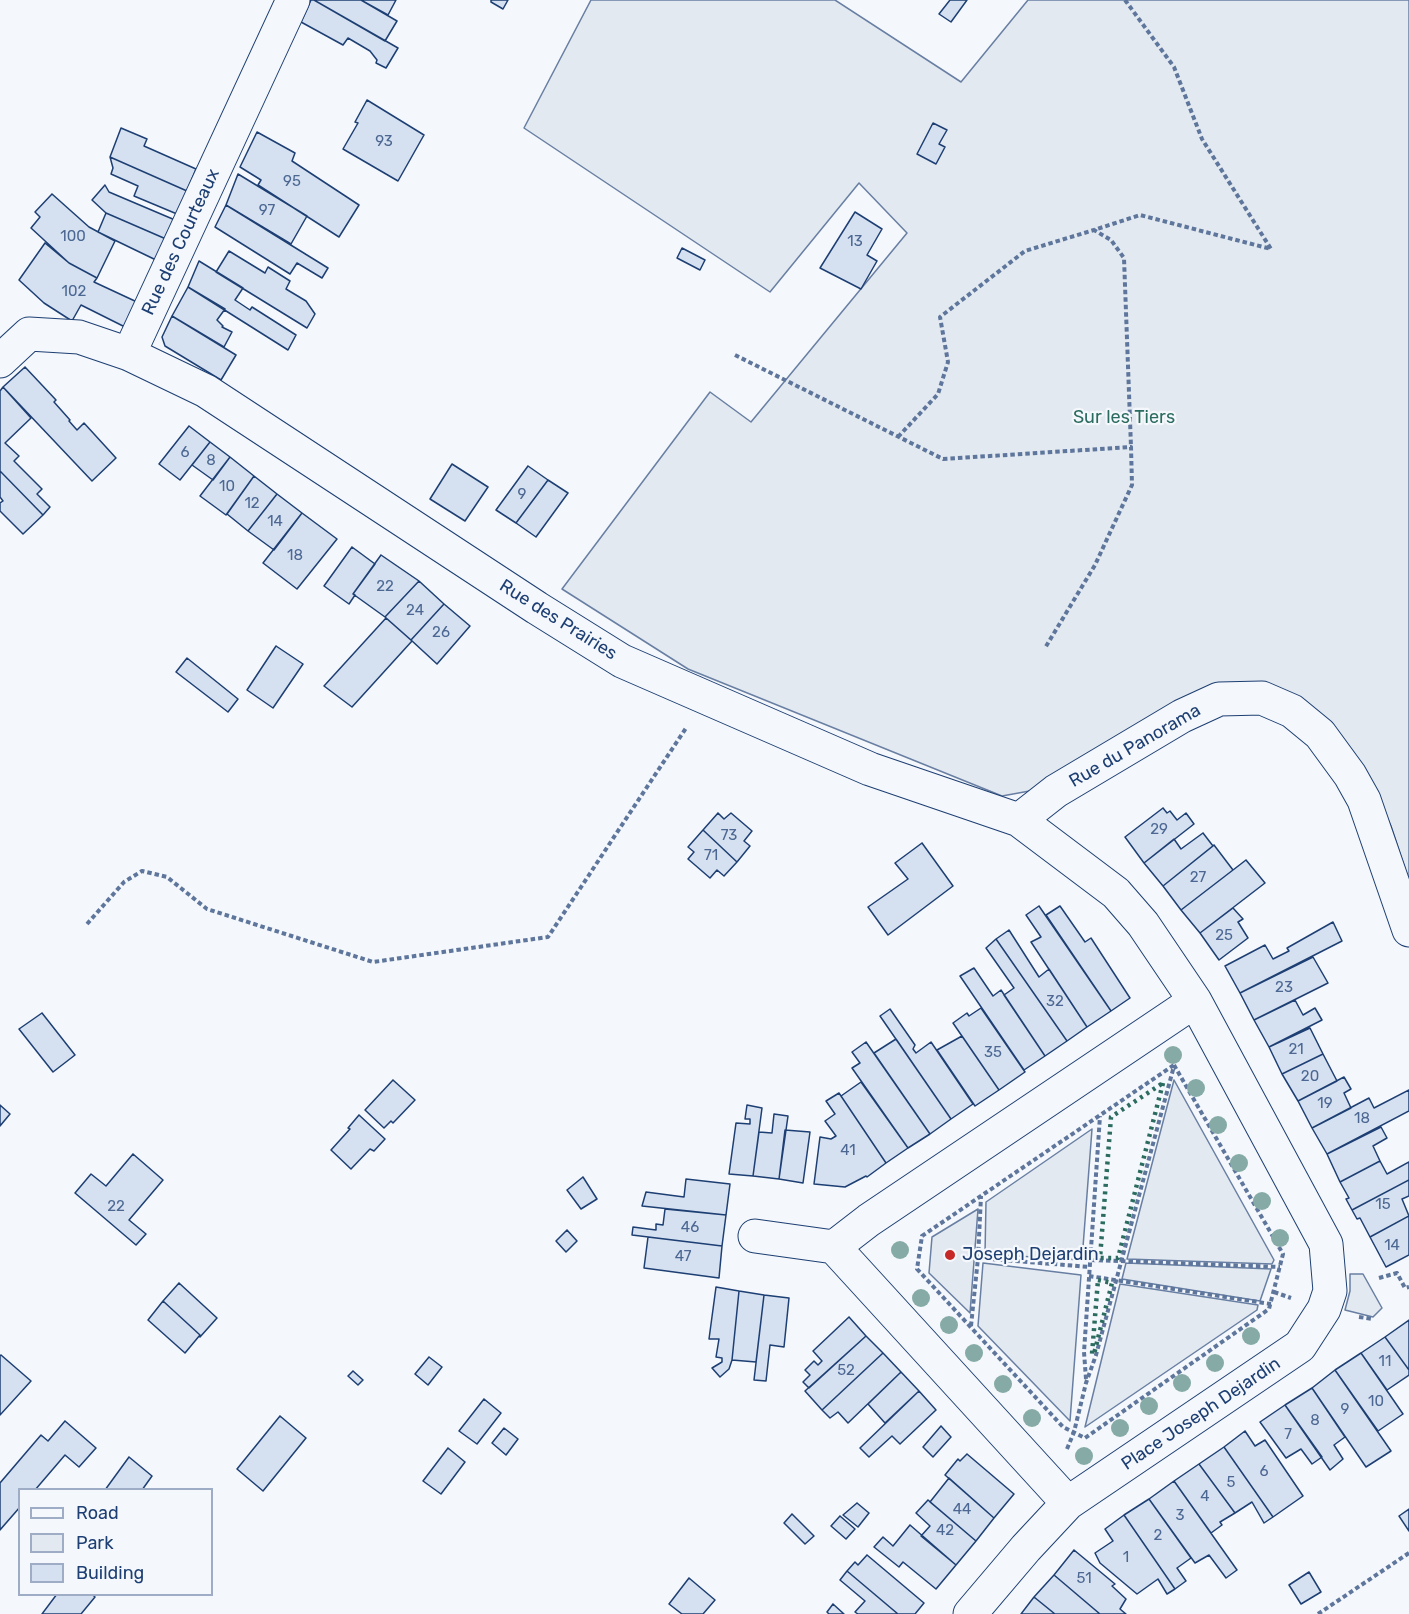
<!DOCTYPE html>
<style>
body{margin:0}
#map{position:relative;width:1409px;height:1614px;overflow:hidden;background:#f4f7fb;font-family:Rubik,sans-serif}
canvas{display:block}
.legend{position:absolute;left:18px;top:1488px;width:195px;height:108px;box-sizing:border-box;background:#f4f7fb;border:2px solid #9eadc5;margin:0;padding:8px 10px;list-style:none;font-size:18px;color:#1d3f73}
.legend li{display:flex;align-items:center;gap:12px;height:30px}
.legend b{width:30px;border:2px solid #9eadc5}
</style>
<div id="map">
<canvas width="1409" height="1614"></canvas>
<ul class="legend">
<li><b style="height:8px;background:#f4f7fb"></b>Road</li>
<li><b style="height:16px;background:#e3e9f0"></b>Park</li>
<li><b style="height:16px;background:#d5e0f0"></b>Building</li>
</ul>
</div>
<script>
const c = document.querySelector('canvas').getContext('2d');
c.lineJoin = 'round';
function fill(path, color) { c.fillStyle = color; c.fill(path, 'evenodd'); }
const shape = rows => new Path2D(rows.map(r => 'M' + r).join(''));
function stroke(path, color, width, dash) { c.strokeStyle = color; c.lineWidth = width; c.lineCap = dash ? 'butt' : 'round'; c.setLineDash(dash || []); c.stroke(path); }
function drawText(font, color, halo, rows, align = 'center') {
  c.font = font + ' Rubik,sans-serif'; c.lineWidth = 4.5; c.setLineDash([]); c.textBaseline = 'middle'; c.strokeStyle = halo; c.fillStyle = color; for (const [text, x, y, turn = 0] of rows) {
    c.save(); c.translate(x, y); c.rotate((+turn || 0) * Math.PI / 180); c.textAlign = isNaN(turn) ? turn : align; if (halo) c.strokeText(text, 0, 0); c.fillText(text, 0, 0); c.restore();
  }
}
const green = shape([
 [591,0,835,0,961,82,1028,0,1409,0,1409,881,1391,826,1365,770,1269,689,1035,790,1002,796,688,669,562,589,710,392,751,422,907,233,859,183,770,292,524,128,591,0],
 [1174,1080,1274,1260,1272,1264,1127,1259,1174,1080],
 [1092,1129,1082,1260,985,1254,986,1202,1092,1129],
 [978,1209,970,1313,929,1273,932,1237,978,1209],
 [983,1263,1081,1275,1070,1421,978,1326,983,1263],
 [1126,1263,1271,1269,1260,1301,1122,1279,1126,1263],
 [1350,1274,1363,1274,1382,1308,1373,1317,1345,1310,1350,1291,1350,1274],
 [1120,1284,1258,1305,1257,1310,1085,1427,1120,1284]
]);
fill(green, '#e3e9f0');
stroke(green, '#687fa3', 1.5);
const building = shape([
 [311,0,314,0,398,48,386,68,376,63,377,60,370,51,348,38,343,45,301,22,311,0],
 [314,0,361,0,397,21,385,41,314,0],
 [361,0,396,0,388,15,361,0],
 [491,0,508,0,503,9,491,2,491,0],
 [950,0,967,0,951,22,939,14,950,0],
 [367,100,424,135,398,181,343,149,358,123,355,122,367,100],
 [933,123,947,130,939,144,945,147,936,164,917,154,933,123],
 [121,128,147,139,144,146,196,169,187,191,110,157,121,128],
 [257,132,295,153,292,161,359,205,339,237,258,185,261,180,240,167,257,132],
 [110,157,187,191,177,214,134,196,138,186,111,174,113,168,110,157],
 [238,174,307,216,291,244,226,205,238,174],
 [105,185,109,192,175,220,166,239,106,213,92,200,105,185],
 [52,194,89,227,115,241,97,278,69,263,31,228,40,217,35,212,52,194],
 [226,205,328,268,322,278,297,263,290,274,215,227,226,205],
 [855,212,882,229,867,255,877,261,861,289,820,268,855,212],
 [106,213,166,239,156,260,98,232,106,213],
 [45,243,69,263,97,278,94,282,137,302,125,327,81,305,72,321,44,303,19,280,45,243],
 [682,248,705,260,700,270,677,258,682,248],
 [229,251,265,273,268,267,290,281,286,289,306,301,315,314,307,328,216,272,229,251],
 [199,261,243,288,235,300,250,310,252,307,296,335,288,350,188,287,199,261],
 [188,287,225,309,217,320,223,326,222,327,232,332,224,347,172,316,188,287],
 [172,316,236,355,221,380,165,346,162,337,172,316],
 [25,367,56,400,54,402,70,420,69,421,77,430,84,423,116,458,92,481,3,387,25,367],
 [3,387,31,418,5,443,19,456,14,461,42,489,37,494,50,507,43,515,0,471,0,391,3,387],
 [189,426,210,442,180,480,159,464,189,426],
 [210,442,230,457,213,480,192,465,210,442],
 [230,457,254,476,226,515,200,496,230,457],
 [452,464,488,487,465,521,430,499,452,464],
 [528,466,548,480,516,523,496,510,528,466],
 [0,471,43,515,23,534,0,511,0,503,3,501,0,497,0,471],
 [254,476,277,494,248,531,227,514,254,476],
 [548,480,568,493,536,537,516,523,548,480],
 [277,494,302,513,274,550,248,531,277,494],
 [302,513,337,539,297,589,263,563,302,513],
 [352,547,375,564,353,594,355,595,349,604,324,586,352,547],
 [381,555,419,581,385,617,353,594,381,555],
 [419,581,444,604,411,640,385,617,419,581],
 [444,604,470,626,437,664,411,640,444,604],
 [386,618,412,641,352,707,324,686,386,618],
 [276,646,303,664,273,708,247,690,276,646],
 [187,658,238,699,228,712,176,672,187,658],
 [1163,808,1167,813,1170,811,1177,820,1186,813,1194,824,1144,863,1125,837,1163,808],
 [718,813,724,819,731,813,752,831,744,841,750,846,737,862,703,830,718,813],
 [703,830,737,862,724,876,717,870,710,878,688,859,694,852,688,847,703,830],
 [1203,833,1213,846,1163,886,1144,863,1174,839,1181,849,1203,833],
 [922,843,953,886,888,935,868,907,908,879,895,863,922,843],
 [1214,845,1233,870,1181,910,1163,886,1214,845],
 [1246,860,1265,883,1200,933,1181,910,1246,860],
 [1039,906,1111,1011,1087,1027,1031,942,1041,937,1026,915,1039,906],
 [1060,906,1085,942,1091,938,1130,998,1111,1011,1046,915,1060,906],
 [1233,908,1243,919,1238,922,1248,938,1219,960,1200,933,1233,908],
 [1333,922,1342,941,1240,993,1225,966,1265,945,1273,959,1289,951,1287,948,1333,922],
 [1009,930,1039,977,1049,969,1087,1027,1067,1041,996,939,1009,930],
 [996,939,1067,1041,1045,1056,1004,995,1014,988,986,948,996,939],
 [1313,957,1328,983,1254,1020,1240,993,1313,957],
 [974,968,993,996,1001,990,1045,1056,1024,1070,960,976,974,968],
 [1295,1000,1303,1015,1315,1008,1322,1020,1269,1047,1254,1020,1295,1000],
 [981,1008,1025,1072,999,1090,953,1023,967,1013,969,1016,981,1008],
 [890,1009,915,1045,913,1049,916,1053,931,1042,973,1104,951,1119,880,1016,890,1009],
 [42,1013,75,1055,53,1072,19,1029,42,1013],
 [1310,1028,1323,1054,1282,1074,1269,1047,1310,1028],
 [962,1036,999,1090,975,1106,937,1050,962,1036],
 [896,1039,951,1119,930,1134,874,1053,896,1039],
 [866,1042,930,1134,908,1148,852,1068,860,1063,852,1052,866,1042],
 [1323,1054,1337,1081,1298,1101,1282,1074,1323,1054],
 [1344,1077,1351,1089,1344,1093,1351,1108,1312,1128,1298,1101,1344,1077],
 [393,1080,415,1100,393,1123,391,1121,384,1128,365,1110,393,1080],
 [861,1082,908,1148,886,1163,841,1096,861,1082],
 [1409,1090,1409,1111,1327,1154,1312,1128,1369,1098,1374,1108,1409,1090],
 [839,1093,886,1163,867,1177,866,1176,845,1187,814,1184,820,1137,831,1139,836,1136,825,1121,835,1114,826,1101,839,1093],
 [0,1105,10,1114,0,1126,0,1105],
 [747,1105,762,1108,753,1176,729,1174,736,1123,750,1124,750,1119,745,1119,747,1105],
 [774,1114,788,1116,779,1179,753,1176,759,1132,772,1133,774,1114],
 [359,1115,385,1139,374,1151,370,1149,351,1169,331,1150,350,1129,348,1128,359,1115],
 [1381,1127,1387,1138,1373,1146,1380,1161,1340,1182,1327,1154,1381,1127],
 [785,1130,810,1132,803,1183,779,1179,785,1130],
 [133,1154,163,1180,129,1220,146,1234,136,1245,75,1193,91,1174,106,1186,133,1154],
 [1380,1161,1387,1174,1409,1162,1409,1180,1352,1210,1346,1199,1349,1198,1340,1182,1380,1161],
 [583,1177,597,1199,581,1209,567,1190,583,1177],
 [686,1179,730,1184,726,1215,642,1206,646,1192,684,1197,686,1179],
 [1409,1180,1409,1196,1402,1199,1409,1216,1370,1237,1360,1218,1357,1219,1352,1210,1409,1180],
 [665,1209,726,1215,722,1246,632,1235,633,1227,656,1230,656,1224,663,1225,665,1209],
 [1409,1216,1409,1255,1386,1267,1370,1237,1409,1216],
 [567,1230,577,1241,566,1252,556,1241,567,1230],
 [648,1237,722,1246,719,1278,644,1268,648,1237],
 [179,1283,217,1318,200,1337,200,1335,163,1301,179,1283],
 [716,1287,739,1291,732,1360,729,1369,720,1377,712,1368,722,1362,722,1358,716,1357,719,1339,709,1339,716,1287],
 [739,1291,764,1295,756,1362,732,1360,739,1291],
 [764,1295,789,1298,784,1347,770,1345,766,1381,754,1380,764,1295],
 [163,1301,200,1335,185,1353,148,1320,163,1301],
 [849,1317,866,1336,809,1388,803,1382,810,1375,805,1370,814,1361,818,1365,822,1361,813,1351,849,1317],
 [1409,1320,1409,1370,1385,1337,1409,1320],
 [866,1336,883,1353,822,1410,805,1391,866,1336],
 [1385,1337,1409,1370,1409,1375,1387,1390,1361,1353,1385,1337],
 [883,1353,901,1372,848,1423,838,1412,830,1418,822,1410,883,1353],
 [1361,1353,1403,1414,1378,1431,1335,1370,1361,1353],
 [1,1355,31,1381,0,1415,0,1356,1,1355],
 [429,1357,442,1367,428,1385,415,1374,429,1357],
 [1335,1370,1391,1451,1366,1467,1312,1388,1335,1370],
 [353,1371,363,1380,358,1385,348,1376,353,1371],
 [901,1372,919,1391,885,1423,868,1404,901,1372],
 [1312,1388,1345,1437,1334,1445,1343,1459,1330,1470,1285,1405,1312,1388],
 [919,1391,936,1410,900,1444,892,1436,869,1457,860,1448,919,1391],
 [484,1399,501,1413,477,1444,459,1431,484,1399],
 [1285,1405,1322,1457,1312,1464,1301,1449,1286,1458,1260,1422,1285,1405],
 [280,1416,306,1438,263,1491,237,1469,280,1416],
 [65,1421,96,1448,79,1467,65,1455,35,1490,20,1490,20,1507,0,1530,0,1483,41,1435,48,1441,65,1421],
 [941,1426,951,1437,933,1457,923,1447,941,1426],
 [504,1428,518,1439,506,1455,492,1443,504,1428],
 [1245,1431,1255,1446,1265,1440,1303,1496,1273,1517,1224,1447,1245,1431],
 [1224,1447,1273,1517,1264,1523,1252,1502,1235,1513,1199,1464,1224,1447],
 [448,1448,465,1462,441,1494,423,1481,448,1448],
 [967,1454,1014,1494,994,1518,945,1475,958,1459,960,1461,967,1454],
 [129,1457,152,1476,142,1490,105,1490,129,1457],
 [1199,1464,1235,1513,1220,1522,1222,1525,1211,1533,1174,1481,1199,1464],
 [949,1478,994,1518,976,1541,930,1502,949,1478],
 [1174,1481,1237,1570,1226,1578,1209,1555,1195,1563,1149,1499,1174,1481],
 [1149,1499,1191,1558,1177,1568,1186,1581,1175,1589,1124,1515,1149,1499],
 [928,1500,976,1541,956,1565,921,1536,930,1526,916,1513,928,1500],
 [857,1503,869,1513,858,1527,843,1515,857,1503],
 [1409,1509,1409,1531,1399,1516,1409,1509],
 [792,1514,814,1536,805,1544,784,1523,792,1514],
 [1124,1515,1175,1589,1167,1594,1158,1579,1137,1594,1100,1563,1095,1553,1113,1541,1105,1529,1124,1515],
 [840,1516,855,1529,846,1539,831,1526,840,1516],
 [910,1525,956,1565,936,1589,903,1562,899,1567,874,1547,883,1537,893,1546,910,1525],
 [1074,1550,1115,1584,1112,1586,1126,1599,1120,1609,1126,1614,1100,1614,1054,1575,1074,1550],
 [867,1555,924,1603,915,1614,898,1614,847,1571,855,1562,858,1565,867,1555],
 [847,1571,898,1614,858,1614,855,1612,865,1601,840,1580,847,1571],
 [1309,1572,1321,1592,1301,1604,1289,1585,1309,1572],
 [1054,1575,1100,1614,1055,1614,1034,1597,1054,1575],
 [689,1578,715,1600,703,1614,682,1614,669,1604,689,1578],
 [57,1594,92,1594,95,1597,81,1614,42,1614,57,1594],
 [1034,1597,1055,1614,1021,1614,1034,1597],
 [833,1604,844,1614,829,1614,827,1612,833,1604]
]);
fill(building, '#d5e0f0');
stroke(building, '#1d3f73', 1.5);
const street = shape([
 [129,354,293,0],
 [0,361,29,334,79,337,129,354,206,391,537,608,622,661,870,769,1019,820,1116,893,1143,924,1195,1001],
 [1019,820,1056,791,1182,716,1219,699,1262,698,1292,711,1320,734,1350,775,1364,800,1409,930],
 [755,1236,834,1247],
 [970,1614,1026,1548,1068,1503,1300,1346,1324,1309,1330,1291,1326,1244,1195,1001,869,1220,834,1247,1068,1503]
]);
stroke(street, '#1d3f73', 35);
stroke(shape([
 [1125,0,1174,67,1202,139,1271,249,1140,215,1094,230,1111,240,1124,258,1131,447],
 [735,355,943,459,1131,447,1132,485,1095,565,1045,648],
 [898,437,938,394,948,362,940,317,1025,251,1094,230],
 [87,924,124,882,142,871,167,877,207,909,373,962,548,937,686,728],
 [1174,1065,1283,1254,1269,1309,1085,1438,1063,1427,917,1269,922,1236,1174,1065],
 [978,1258,1090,1267],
 [1091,1260,1280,1267],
 [1089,1276,1271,1304],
 [1379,1278,1397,1273,1405,1288,1409,1287],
 [1274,1292,1291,1298],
 [1359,1317,1373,1319],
 [971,1326,978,1258,981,1196],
 [1086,1379,1084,1352,1100,1116],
 [1067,1449,1074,1432,1086,1383,1096,1355,1174,1066],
 [1318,1614,1409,1553]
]), '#5e769c', 4, [4.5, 3]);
stroke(street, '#f4f7fb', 33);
stroke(shape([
 [1163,1083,1118,1258,1100,1258,1111,1117,1163,1083],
 [1098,1280,1112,1283,1094,1354,1092,1354,1098,1280]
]), '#2c6c60', 4.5, [3, 4.5]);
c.fillStyle = '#86aba6';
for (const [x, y] of [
 [1173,1055],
 [1196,1088],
 [1218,1125],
 [1239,1163],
 [1262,1201],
 [1280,1238],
 [900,1250],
 [921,1298],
 [949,1325],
 [1251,1336],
 [974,1353],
 [1215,1363],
 [1182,1383],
 [1003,1384],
 [1149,1406],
 [1032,1418],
 [1120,1428],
 [1084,1456]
]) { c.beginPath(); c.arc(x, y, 9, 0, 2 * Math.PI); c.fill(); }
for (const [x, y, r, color] of [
 [950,1255,6,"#c62828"]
]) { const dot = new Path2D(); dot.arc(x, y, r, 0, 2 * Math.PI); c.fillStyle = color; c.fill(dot); stroke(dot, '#f4f7fb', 2); }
drawText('15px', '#4b6792', null, [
 ["93",384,142],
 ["95",292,182],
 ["97",267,211],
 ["100",73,237],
 ["13",855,242],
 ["102",74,292],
 ["6",185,453],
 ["8",211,461],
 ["10",227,487],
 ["9",522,495],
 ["12",252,504],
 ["14",275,522],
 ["18",295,556],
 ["22",385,587],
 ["24",415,611],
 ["26",441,633],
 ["29",1159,830],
 ["73",729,836],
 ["71",711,856],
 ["27",1198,878],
 ["25",1224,936],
 ["23",1284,988],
 ["32",1055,1002],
 ["21",1296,1050],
 ["35",993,1053],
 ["20",1310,1077],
 ["19",1325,1104],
 ["18",1362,1119],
 ["41",848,1151],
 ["15",1383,1205],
 ["22",116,1207],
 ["46",690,1228],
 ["14",1392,1246],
 ["47",683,1257],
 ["11",1385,1362],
 ["52",846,1371],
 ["10",1376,1402],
 ["9",1345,1410],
 ["8",1315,1421],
 ["7",1288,1435],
 ["6",1264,1472],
 ["5",1231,1483],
 ["4",1205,1497],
 ["44",962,1510],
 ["3",1180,1516],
 ["42",945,1531],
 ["2",1158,1536],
 ["1",1126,1558],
 ["51",1084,1579]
]);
drawText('18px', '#1d3f73', '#f4f7fb', [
 ["Rue des Courteaux",181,242,-65],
 ["Rue des Prairies",558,620,32],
 ["Rue du Panorama",1135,746,-30],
 ["Place Joseph Dejardin",1201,1414,-34]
]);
drawText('18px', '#2c6c60', '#f4f7fb', [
 ["Sur les Tiers",1124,418]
]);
drawText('18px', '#1d3f73', '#f4f7fb', [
 ["Joseph Dejardin",962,1255]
], 'left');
</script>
